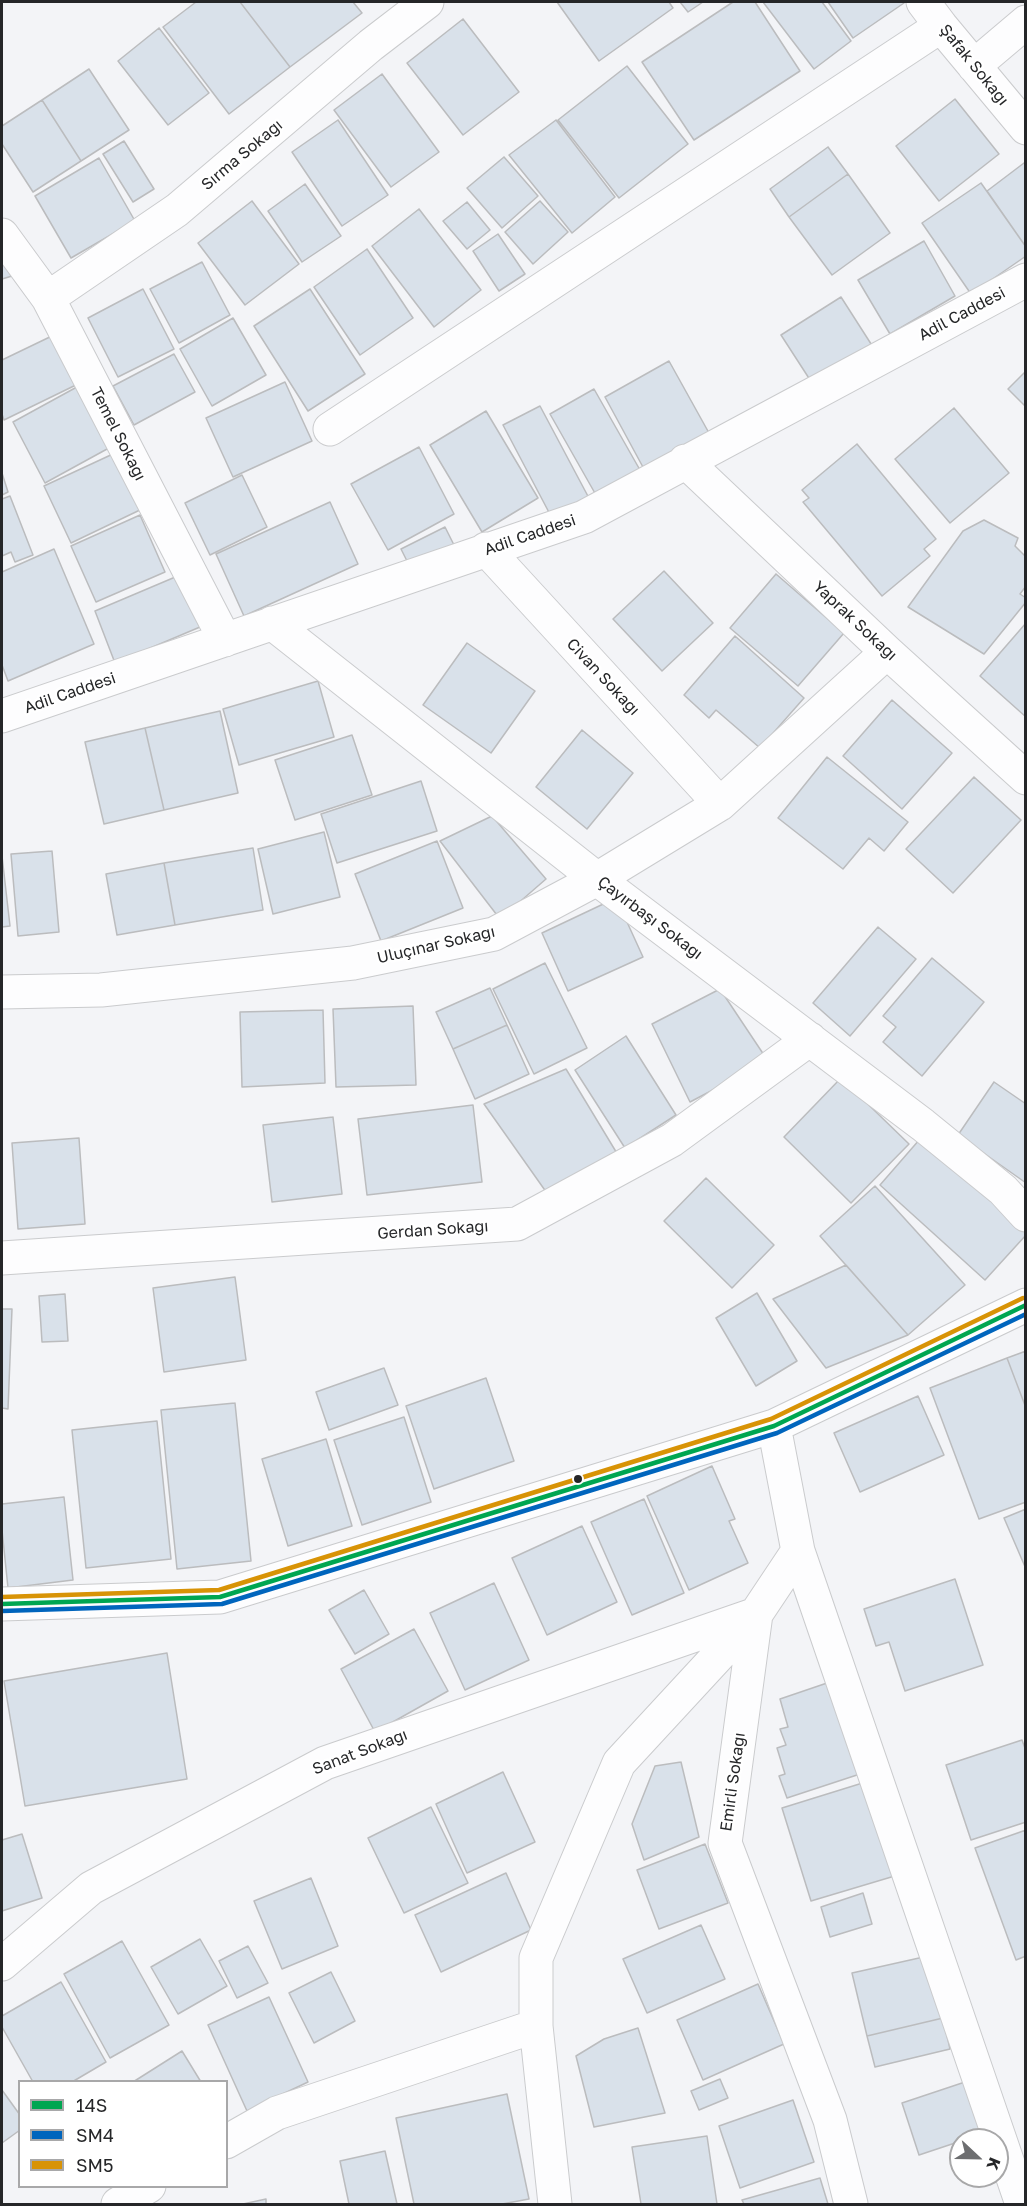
<!DOCTYPE html>
<meta charset="utf-8">
<style>
body{margin:0}
#map{position:relative;width:1027px;height:2206px;overflow:hidden;background:#f3f4f7;font-family:"Golos Text",sans-serif}
canvas{display:block}
.frame{position:absolute;inset:0;border:3px solid #252628;pointer-events:none}
.legend{position:absolute;left:18px;top:2080px;width:210px;height:108px;box-sizing:border-box;background:#fff;border:2px solid #a8a8a9;margin:0;padding:8px 10px;list-style:none;font-size:18px;color:#252628}
.legend li{display:flex;align-items:center;gap:12px;height:30px}
.legend b{width:30px;border:2px solid #a8a8a9}
.north{position:absolute;left:949px;top:2128px;width:60px;height:60px;box-sizing:border-box;background:#fff;border:2px solid #a8a8a9;border-radius:50%;rotate:112deg;font-size:16px;font-weight:700;line-height:24px;text-align:center;color:#252628}
.north::after{content:'';display:block;margin:auto;width:21px;height:27px;background:#6d6e70;clip-path:polygon(50% 0,100% 100%,50% 72%,0 100%)}
</style>
<div id="map">
<canvas width="1027" height="2206"></canvas>
<div class="frame"></div>
<ul class="legend">
<li><b style="height:8px;background:#00a651"></b>14S</li>
<li><b style="height:8px;background:#0065bd"></b>SM4</li>
<li><b style="height:8px;background:#d89306"></b>SM5</li>
</ul>
<div class="north">K</div>
</div>
<script>
const c = document.querySelector('canvas').getContext('2d');
c.lineJoin = 'round';
function fill(path, color) { c.fillStyle = color; c.fill(path, 'evenodd'); }
const shape = rows => new Path2D(rows.map(r => 'M' + r).join(''));
function stroke(path, color, width, dash) { c.strokeStyle = color; c.lineWidth = width; c.lineCap = dash ? 'butt' : 'round'; c.setLineDash(dash || []); c.stroke(path); }
function drawText(font, color, halo, rows, align = 'center') {
  c.font = font + ' "Golos Text",sans-serif'; c.lineWidth = 5; c.setLineDash([]); c.textBaseline = 'middle'; c.strokeStyle = halo; c.fillStyle = color; for (const [text, x, y, turn = 0] of rows) {
    c.save(); c.translate(x, y); c.rotate((+turn || 0) * Math.PI / 180); c.textAlign = isNaN(turn) ? turn : align; if (halo) c.strokeText(text, 0, 0); c.fillText(text, 0, 0); c.restore();
  }
}
const building = shape([
 [196,2,240,2,290,67,229,114,163,27,196,2],
 [240,2,353,2,362,13,290,67,240,2],
 [557,2,669,2,673,8,599,61,557,2],
 [680,2,703,2,688,12,680,2],
 [733,2,755,2,800,71,694,140,642,62,733,2],
 [763,2,822,2,851,41,814,69,763,2],
 [828,2,903,2,904,3,853,38,828,2],
 [463,19,519,92,463,135,407,63,463,19],
 [159,28,209,93,168,125,118,61,159,28],
 [627,66,688,144,619,198,558,120,627,66],
 [89,69,129,130,81,161,42,100,89,69],
 [382,74,439,152,391,187,334,110,382,74],
 [955,99,999,154,939,201,896,146,955,99],
 [42,100,81,161,33,192,2,144,2,126,42,100],
 [338,120,388,195,342,226,292,152,338,120],
 [556,120,615,197,572,233,509,155,556,120],
 [124,141,154,189,133,202,103,154,124,141],
 [828,147,848,174,789,217,770,189,828,147],
 [504,157,538,196,502,228,467,188,504,157],
 [99,158,135,221,71,258,35,196,99,158],
 [1024,163,1026,165,1026,247,987,191,1024,163],
 [848,174,890,233,832,275,789,217,848,174],
 [981,183,1026,247,1026,256,971,294,922,223,981,183],
 [305,184,341,236,302,262,268,211,305,184],
 [252,201,299,264,245,305,198,243,252,201],
 [540,201,568,232,533,264,505,232,540,201],
 [467,202,490,230,467,249,443,221,467,202],
 [419,209,481,290,434,327,372,246,419,209],
 [498,234,525,274,499,291,473,251,498,234],
 [924,241,955,296,890,334,858,280,924,241],
 [367,249,413,318,360,355,314,287,367,249],
 [2,252,12,276,2,279,2,252],
 [202,262,230,315,179,343,150,289,202,262],
 [143,289,174,349,118,377,88,318,143,289],
 [310,289,365,374,308,411,254,326,310,289],
 [841,297,873,347,814,386,781,335,841,297],
 [233,318,266,375,212,406,180,349,233,318],
 [56,334,80,383,4,420,2,414,2,360,56,334],
 [174,354,195,392,134,425,113,386,174,354],
 [669,361,709,433,644,469,605,397,669,361],
 [1026,371,1026,407,1008,389,1026,371],
 [86,382,118,443,45,483,13,422,86,382],
 [285,382,312,441,233,477,206,418,285,382],
 [594,389,640,470,596,495,550,414,594,389],
 [540,406,590,500,553,520,503,425,540,406],
 [954,408,1009,473,950,523,895,459,954,408],
 [486,411,538,498,482,532,430,445,486,411],
 [857,444,936,539,924,549,930,556,882,596,803,502,809,498,802,490,857,444],
 [419,447,454,514,388,550,351,484,419,447],
 [115,453,142,509,71,543,44,486,115,453],
 [2,473,8,492,2,495,2,473],
 [242,475,267,527,210,555,185,503,242,475],
 [10,496,33,555,15,562,11,552,2,556,2,499,10,496],
 [330,502,358,564,244,616,216,554,330,502],
 [140,515,165,572,96,602,71,546,140,515],
 [984,520,1018,538,1015,546,1026,557,1026,586,1020,594,1026,598,1026,602,984,654,908,607,963,531,984,520],
 [445,527,455,547,411,569,401,549,445,527],
 [54,549,94,644,8,681,2,665,2,572,54,549],
 [664,571,713,623,662,671,613,619,664,571],
 [776,574,844,633,798,686,730,628,776,574],
 [180,575,200,627,115,663,95,611,180,575],
 [1026,623,1026,717,980,676,1026,623],
 [735,636,804,698,760,748,716,710,709,718,684,695,735,636],
 [467,643,535,691,491,753,423,705,467,643],
 [318,681,334,737,239,765,223,709,318,681],
 [892,700,952,753,902,809,843,756,892,700],
 [220,711,238,793,164,810,145,728,220,711],
 [145,728,164,810,104,824,85,742,145,728],
 [582,730,633,773,587,829,536,787,582,730],
 [352,735,372,795,295,820,275,760,352,735],
 [827,757,908,822,884,851,869,838,843,869,778,818,827,757],
 [974,777,1021,820,953,893,906,849,974,777],
 [421,781,437,831,337,863,321,814,421,781],
 [492,816,546,879,500,919,440,841,492,816],
 [324,832,340,897,273,914,258,849,324,832],
 [437,841,463,908,381,941,355,874,437,841],
 [253,848,263,910,175,925,164,863,253,848],
 [52,851,59,932,18,936,11,854,52,851],
 [2,856,10,926,2,927,2,856],
 [164,863,175,925,117,935,106,874,164,863],
 [616,898,643,957,568,991,542,933,616,898],
 [878,927,916,959,850,1036,813,1003,878,927],
 [932,958,984,1002,922,1076,883,1042,896,1027,883,1016,932,958],
 [545,963,587,1048,534,1074,493,989,545,963],
 [490,988,507,1025,453,1049,436,1012,490,988],
 [720,989,768,1061,690,1102,652,1024,720,989],
 [413,1006,416,1085,336,1087,333,1009,413,1006],
 [323,1010,325,1083,242,1087,240,1012,323,1010],
 [507,1025,529,1074,475,1099,453,1049,507,1025],
 [626,1036,676,1115,625,1148,575,1070,626,1036],
 [566,1069,618,1155,549,1196,484,1104,566,1069],
 [841,1078,909,1144,851,1203,784,1137,841,1078],
 [994,1082,1026,1104,1026,1183,958,1135,994,1082],
 [473,1105,482,1182,367,1195,358,1119,473,1105],
 [333,1117,342,1194,272,1202,263,1125,333,1117],
 [79,1138,85,1224,18,1229,12,1143,79,1138],
 [920,1139,1026,1232,1026,1235,985,1280,880,1185,920,1139],
 [706,1178,774,1245,732,1288,664,1221,706,1178],
 [875,1186,965,1285,908,1335,820,1236,875,1186],
 [846,1265,908,1335,826,1368,773,1299,846,1265],
 [235,1277,246,1360,164,1372,153,1288,235,1277],
 [757,1293,797,1361,756,1386,716,1318,757,1293],
 [65,1294,68,1341,42,1342,39,1296,65,1294],
 [2,1309,12,1309,8,1409,2,1408,2,1309],
 [1026,1351,1026,1408,1007,1358,1026,1351],
 [1007,1358,1026,1408,1026,1502,979,1519,930,1388,1007,1358],
 [384,1368,398,1405,329,1430,316,1392,384,1368],
 [486,1378,514,1461,434,1489,406,1406,486,1378],
 [918,1396,944,1455,860,1492,834,1433,918,1396],
 [235,1403,251,1561,177,1569,161,1410,235,1403],
 [404,1417,431,1502,362,1525,334,1440,404,1417],
 [157,1421,171,1559,86,1568,72,1430,157,1421],
 [326,1439,352,1526,288,1546,262,1459,326,1439],
 [712,1466,735,1519,729,1521,748,1563,689,1590,647,1496,712,1466],
 [64,1497,73,1580,8,1588,2,1530,2,1504,64,1497],
 [644,1499,684,1593,632,1615,591,1522,644,1499],
 [1026,1509,1026,1569,1004,1518,1026,1509],
 [582,1526,617,1602,547,1635,512,1558,582,1526],
 [955,1579,983,1665,905,1691,889,1642,876,1646,864,1609,955,1579],
 [494,1583,529,1660,465,1690,430,1613,494,1583],
 [364,1590,389,1634,355,1654,329,1610,364,1590],
 [414,1629,448,1691,375,1732,341,1669,414,1629],
 [167,1653,187,1779,25,1806,4,1681,167,1653],
 [830,1682,860,1774,787,1798,779,1776,785,1774,777,1748,786,1745,780,1729,788,1727,780,1699,830,1682],
 [1022,1740,1026,1751,1026,1822,971,1840,946,1765,1022,1740],
 [681,1762,699,1837,644,1860,632,1824,655,1766,681,1762],
 [503,1772,535,1842,467,1873,436,1804,503,1772],
 [869,1781,898,1875,811,1901,782,1808,869,1781],
 [431,1807,468,1883,404,1913,368,1838,431,1807],
 [1026,1830,1026,1956,1016,1960,975,1848,1026,1830],
 [22,1834,42,1898,2,1911,2,1840,22,1834],
 [705,1844,728,1903,659,1929,637,1870,705,1844],
 [506,1873,531,1930,441,1972,415,1915,506,1873],
 [311,1878,338,1946,282,1969,254,1901,311,1878],
 [863,1893,872,1924,830,1937,821,1907,863,1893],
 [701,1925,725,1979,647,2013,623,1959,701,1925],
 [200,1939,227,1986,178,2014,151,1967,200,1939],
 [122,1941,169,2025,110,2058,64,1974,122,1941],
 [248,1946,268,1983,237,1998,219,1961,248,1946],
 [928,1956,943,2018,867,2036,852,1973,928,1956],
 [331,1972,355,2021,314,2043,289,1993,331,1972],
 [61,1982,106,2062,72,2082,33,2082,2,2027,2,2016,61,1982],
 [758,1984,784,2044,703,2080,677,2020,758,1984],
 [269,1997,308,2082,247,2111,208,2025,269,1997],
 [943,2018,950,2049,875,2067,867,2036,943,2018],
 [638,2028,665,2113,594,2127,576,2056,604,2039,638,2028],
 [182,2051,201,2082,133,2082,182,2051],
 [720,2079,728,2098,699,2110,691,2091,720,2079],
 [974,2079,991,2131,919,2155,902,2103,974,2079],
 [2,2090,20,2115,20,2130,2,2143,2,2090],
 [507,2094,529,2199,502,2204,414,2204,396,2118,507,2094],
 [793,2100,814,2162,740,2188,719,2126,793,2100],
 [707,2136,717,2204,641,2204,632,2147,707,2136],
 [385,2151,397,2204,349,2204,340,2161,385,2151],
 [820,2178,828,2204,744,2204,742,2200,820,2178],
 [266,2199,266,2204,243,2204,266,2199]
]);
fill(building, '#d9e1ea');
stroke(building, '#bbbcbe', 1.5);
const minor = shape([
 [923,2,941,26,1026,128],
 [974,66,1026,22],
 [2,235,48,298,225,640],
 [48,298,177,210,371,45,427,2],
 [330,429,941,26],
 [685,461,887,652,1026,778],
 [486,549,720,804],
 [272,623,597,879,923,1125,1003,1190,1026,1215],
 [2,716,584,517,1026,280],
 [2,992,101,990,353,963,494,934,597,879,720,804,887,652],
 [2,1258,517,1224,672,1140,810,1039],
 [774,1426,798,1551,756,1614,725,1843,830,2120,851,2204],
 [798,1551,1022,2204],
 [2,1604,220,1597,774,1426,1026,1305],
 [2,1964,91,1888,325,1763,756,1614],
 [226,2142,277,2113,536,2026],
 [118,2204,149,2186],
 [555,2204,536,2026,536,1958,619,1763,753,1618]
]);
stroke(minor, '#cacbcd', 35);
stroke(minor, '#fdfdfe', 33);
stroke(shape([
 [2,1604,220,1597,774,1426,1026,1305]
]), '#00a651', 4.5);
stroke(shape([
 [2,1611,222,1604,777,1433,1026,1314]
]), '#0065bd', 4.5);
stroke(shape([
 [2,1597,219,1590,771,1419,1023,1298]
]), '#d89306', 4.5);
for (const [x, y, r, color] of [
 [578,1479,5,"#252628"]
]) { const dot = new Path2D(); dot.arc(x, y, r, 0, 2 * Math.PI); c.fillStyle = color; c.fill(dot); stroke(dot, '#fff', 2); }
drawText('16px', '#252628', '#fff', [
 ["Şafak Sokağı",974,65,51],
 ["Sırma Sokağı",242,155,-40],
 ["Adil Caddesi",962,314,-28],
 ["Temel Sokağı",118,434,63],
 ["Adil Caddesi",530,535,-19],
 ["Yaprak Sokağı",855,621,43],
 ["Civan Sokağı",603,677,47],
 ["Adil Caddesi",70,693,-19],
 ["Çayırbaşı Sokağı",650,918,37],
 ["Uluçınar Sokağı",436,945,-13],
 ["Gerdan Sokağı",433,1230,-4],
 ["Sanat Sokağı",360,1752,-21],
 ["Emirli Sokağı",733,1782,-82]
]);
</script>
